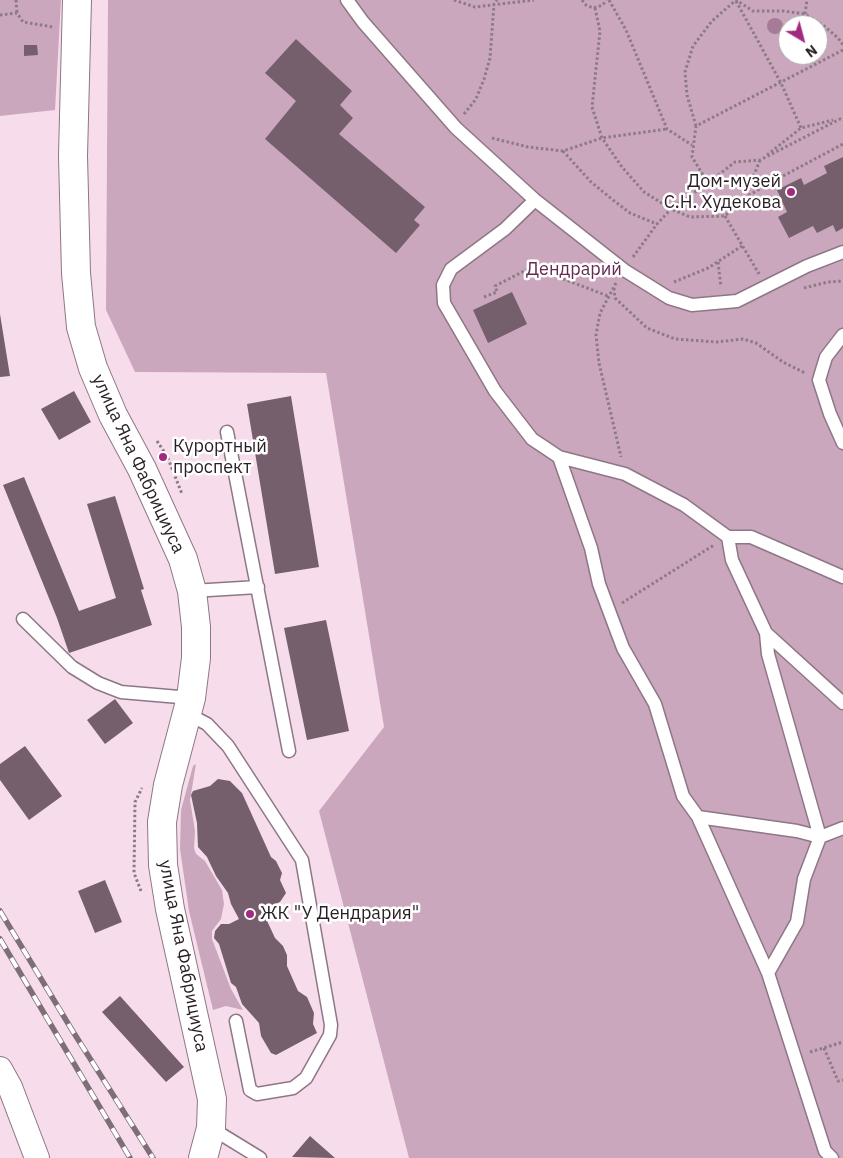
<!DOCTYPE html>
<meta charset="utf-8">
<style>
body{margin:0}
#map{position:relative;width:843px;height:1158px;overflow:hidden;background:#f7ddec;font-family:"IBM Plex Sans",sans-serif}
canvas{display:block}
.north{position:absolute;left:778px;top:15px;width:50px;height:50px;box-sizing:border-box;background:#fff;border:1px solid #a9a5a7;border-radius:50%;rotate:143deg;font-size:14px;font-weight:700;line-height:20px;text-align:center;color:#281e24}
.north::after{content:'';display:block;margin:auto;width:18px;height:22px;background:#a32a81;clip-path:polygon(50% 0,100% 100%,50% 72%,0 100%)}
</style>
<div id="map">
<canvas width="843" height="1158"></canvas>
<div class="north">N</div>
</div>
<script>
const c = document.querySelector('canvas').getContext('2d');
c.lineJoin = 'round';
function fill(path, color) { c.fillStyle = color; c.fill(path, 'evenodd'); }
const shape = rows => new Path2D(rows.map(r => 'M' + r).join(''));
function stroke(path, color, width, dash) { c.strokeStyle = color; c.lineWidth = width; c.lineCap = dash ? 'butt' : 'round'; c.setLineDash(dash || []); c.stroke(path); }
function drawText(font, color, halo, rows, align = 'center') {
  c.font = font + ' "IBM Plex Sans",sans-serif'; c.lineWidth = 5; c.setLineDash([]); c.textBaseline = 'middle'; c.strokeStyle = halo; c.fillStyle = color; for (const [text, x, y, turn = 0] of rows) {
    c.save(); c.translate(x, y); c.rotate((+turn || 0) * Math.PI / 180); c.textAlign = isNaN(turn) ? turn : align; if (halo) c.strokeText(text, 0, 0); c.fillText(text, 0, 0); c.restore();
  }
}
fill(shape([
 [0,0,61,0,55,110,0,116],
 [108,0,843,0,843,1158,409,1158,319,811,384,727,326,373,135,372,106,310],
 [788,25,818,25,818,55,788,55],
 [196,764,190,800,195,831,194,848,196,854,205,861,222,890,224,904,221,919,212,931,212,939,231,989,243,1010,226,1006,213,1010,189,911,180,849,181,810,193,766]
]), '#cba7bd');
fill(shape([
 [296,39,352,91,340,105,353,118,339,134,425,207,414,220,420,225,396,253,265,139,296,101,265,73],
 [24,45,37,45,38,55,24,56],
 [843,157,843,228,836,232,833,225,817,233,813,226,789,238,778,217,787,212,777,190,801,178,804,185,827,173,824,166],
 [512,292,527,324,488,343,473,310],
 [0,314,10,376,0,377],
 [74,391,91,422,59,440,41,409],
 [291,396,319,567,275,574,247,404],
 [24,477,79,611,116,598,87,504,115,496,144,589,141,590,152,625,69,653,57,618,3,485],
 [326,620,349,731,307,740,284,628],
 [115,699,133,723,105,744,87,720],
 [25,746,62,796,29,820,0,780,0,764],
 [218,779,230,781,242,793,271,857,276,861,282,873,280,880,286,893,280,902,262,910,275,938,283,946,287,955,287,966,298,991,307,997,314,1013,313,1024,317,1033,276,1055,271,1053,261,1036,259,1023,242,1004,236,987,231,983,219,944,214,938,215,931,221,924,229,924,239,919,231,904,228,893,216,876,207,857,198,847,197,823,191,795,193,791,210,786],
 [105,880,122,922,95,933,78,891],
 [120,996,184,1067,166,1082,102,1012],
 [310,1136,335,1158,292,1157]
]), '#755f6c');
const service = shape([
 [347,0,363,22,456,128,535,200,624,270,669,298,692,305,737,301,807,266,843,252],
 [535,200,505,229,451,269,443,285,444,303,495,391,532,439,559,457,591,548,599,584,623,648,655,704,683,796,698,817,797,831,820,837,804,879,797,922,768,973,825,1151,832,1158],
 [843,335,826,357,819,380,830,414,843,443],
 [227,432,289,751],
 [559,457,625,474,684,505,728,537,751,537,843,577],
 [728,537,732,560,766,633,843,703],
 [192,591,258,587],
 [23,619,72,667,98,683,121,692,191,698],
 [766,633,768,654,820,837,843,828],
 [186,713,207,724,228,746,302,860,331,1025,330,1035,306,1078,293,1088,257,1094,250,1090,236,1021],
 [698,817,768,973],
 [211,1128,260,1158]
]);
const minor = shape([
 [0,1069,10,1087,37,1158]
]);
const secondary = shape([
 [77,0,73,156,76,273,81,327,93,368,113,415,142,469,183,559,192,591,196,627,196,658,191,698,168,785,162,822,163,865,170,909,212,1099,211,1128,203,1158]
]);
stroke(service, '#8e7785', 15);
stroke(minor, '#8e7785', 26);
stroke(secondary, '#8e7785', 30);
stroke(shape([
 [16,0,17,13],
 [454,0,475,7,534,0],
 [582,0,586,5,593,8,603,5,606,0],
 [609,0,626,30,667,129,692,145],
 [736,1,781,83,801,128],
 [595,8,600,31,592,107,602,138,622,167,644,192,671,209,690,217,725,216,741,200,768,184],
 [805,14,807,0],
 [0,15,17,13,23,22,53,27],
 [843,50,696,126,692,157,708,183,735,162,760,160,840,119,843,120],
 [464,114,476,99,484,79,490,58,494,4,497,0],
 [696,126,687,95,685,72,693,46,712,21,736,0,753,11,784,11,805,14,823,25,838,38,843,45],
 [492,138,528,147,563,151,602,138,667,129],
 [563,151,591,182,613,200,630,213,657,224],
 [767,155,801,128,833,120],
 [760,160,754,175,768,184,843,144],
 [725,216,759,274],
 [633,257,657,224,671,209,708,183],
 [718,262,721,287],
 [674,282,708,268,742,246],
 [616,283,600,313,596,335,599,363,621,457],
 [614,288,615,298,647,328,675,339,717,342,743,339,756,343,783,362,805,373],
 [804,288,828,282,843,281],
 [484,297,497,292,495,286,532,267,608,296],
 [157,441,167,456,182,494],
 [622,603,714,545],
 [141,891,134,873,135,802,142,788],
 [824,1048,838,1081,843,1080],
 [810,1052,843,1042]
]), '#8c7b85', 3, [2.5, 2.5]);
stroke(service, '#fff', 12);
stroke(minor, '#fff', 24);
stroke(secondary, '#fff', 28);
const rail = shape([
 [0,911,72,1030,153,1158],
 [0,939,130,1158]
]);
stroke(rail, '#7e6e77', 5.5);
stroke(rail, '#fff', 4, [11]);
c.fillStyle = '#a67b97';
for (const [x, y] of [
 [775,26]
]) { c.beginPath(); c.arc(x, y, 8, 0, 2 * Math.PI); c.fill(); }
for (const [x, y, r, color] of [
 [791,192,5,"#a32a81"],
 [163,457,5,"#a32a81"],
 [250,914,5,"#a32a81"]
]) { const dot = new Path2D(); dot.arc(x, y, r, 0, 2 * Math.PI); c.fillStyle = color; c.fill(dot); stroke(dot, '#fff', 2); }
drawText('18px', '#281e24', '#fff', [
 ["Дом-музей",781,182,"right"],
 ["С.Н. Худекова",781,203,"right"],
 ["Курортный",173,447],
 ["проспект",173,468],
 ["ЖК \"У Дендрария\"",260,914]
], 'left');
drawText('18px', '#642a52', '#fff', [
 ["Дендрарий",574,270]
]);
drawText('18px', '#281e24', '#fff', [
 ["улица Яна Фабрициуса",138,464,65],
 ["улица Яна Фабрициуса",183,956,79]
]);
</script>
